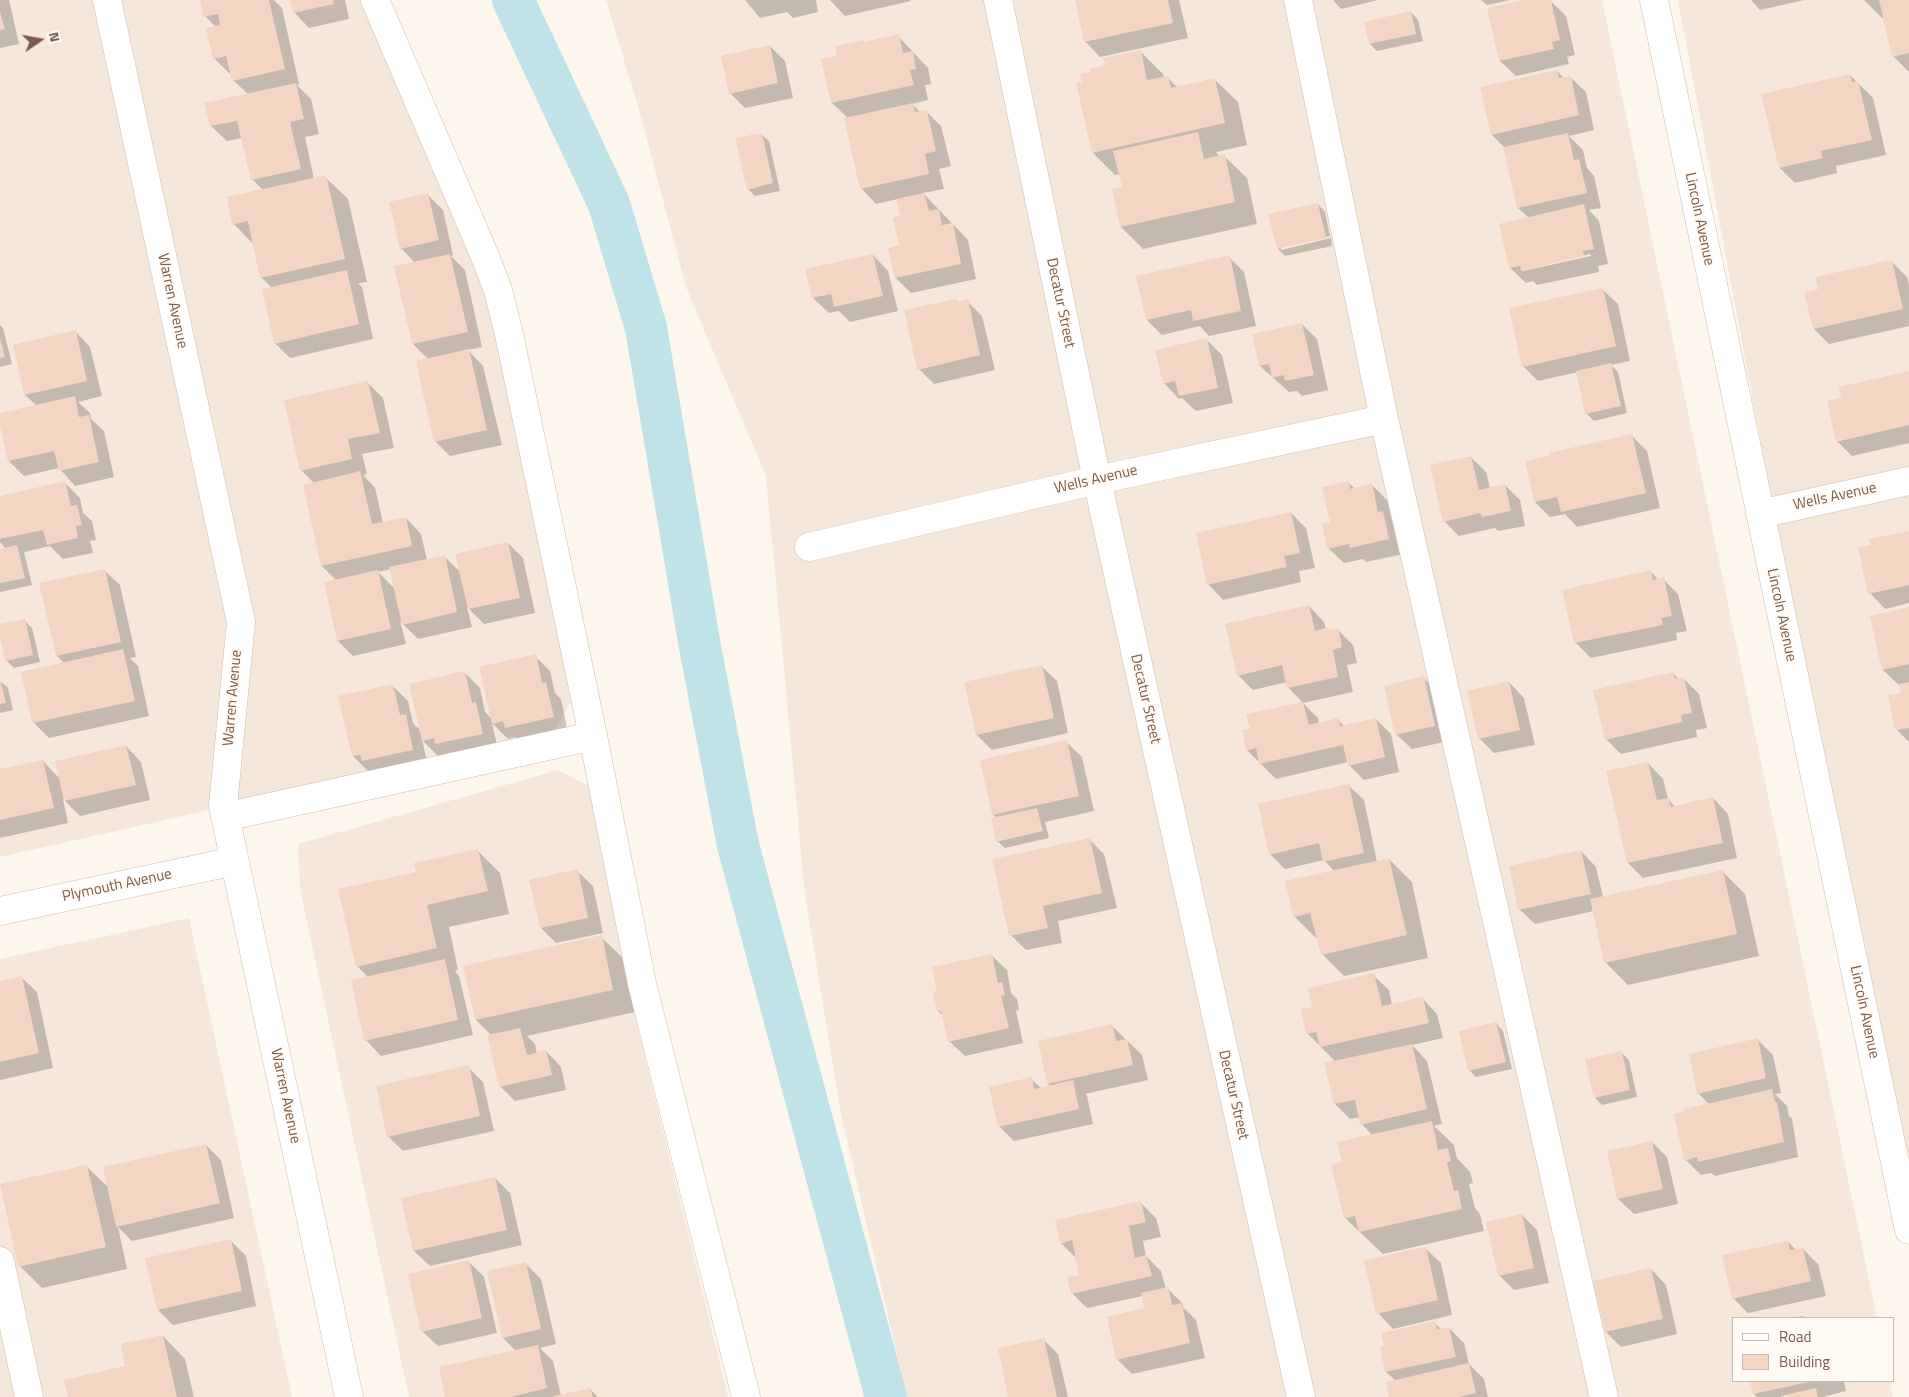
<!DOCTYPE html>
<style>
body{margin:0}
#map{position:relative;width:1909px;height:1397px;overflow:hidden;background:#fdf6ec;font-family:"Titillium Web",sans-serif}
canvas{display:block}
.legend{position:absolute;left:1732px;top:1317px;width:162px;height:65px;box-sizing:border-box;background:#fffaf3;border:1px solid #cabbb1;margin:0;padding:6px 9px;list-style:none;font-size:15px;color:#7a5c4d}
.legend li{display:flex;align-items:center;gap:10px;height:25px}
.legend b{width:25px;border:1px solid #cabbb1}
.north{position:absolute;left:15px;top:15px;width:50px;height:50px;-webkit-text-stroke:4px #fffaf3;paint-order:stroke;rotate:78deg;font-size:14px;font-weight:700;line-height:20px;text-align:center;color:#7a5c4d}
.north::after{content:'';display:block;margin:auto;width:18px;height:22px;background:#7a5c4d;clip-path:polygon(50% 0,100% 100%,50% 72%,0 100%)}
</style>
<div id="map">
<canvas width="1909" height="1397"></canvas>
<ul class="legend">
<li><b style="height:6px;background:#fff"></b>Road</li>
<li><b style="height:14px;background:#f3d5c3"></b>Building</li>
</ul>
<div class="north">N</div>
</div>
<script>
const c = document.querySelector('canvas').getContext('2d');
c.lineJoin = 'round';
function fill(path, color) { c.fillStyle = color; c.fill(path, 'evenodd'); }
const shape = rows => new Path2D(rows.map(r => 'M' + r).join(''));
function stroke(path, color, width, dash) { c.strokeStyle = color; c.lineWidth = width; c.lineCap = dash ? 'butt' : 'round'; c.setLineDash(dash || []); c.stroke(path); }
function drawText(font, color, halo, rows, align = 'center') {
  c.font = font + ' "Titillium Web",sans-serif'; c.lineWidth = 4; c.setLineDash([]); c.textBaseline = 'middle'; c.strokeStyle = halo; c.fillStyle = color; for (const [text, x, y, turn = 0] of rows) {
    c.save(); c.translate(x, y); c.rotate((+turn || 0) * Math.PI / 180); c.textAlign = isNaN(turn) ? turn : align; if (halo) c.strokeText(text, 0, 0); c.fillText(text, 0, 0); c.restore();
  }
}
fill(shape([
 [0,0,371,0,382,52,491,299,571,702,552,733,0,857],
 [606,0,1602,0,1877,1318,1733,1318,1733,1381,1890,1381,1893,1397,907,1397,841,1114,805,895,766,476,686,287,640,113],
 [1678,0,1909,0,1909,1235],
 [558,770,589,786,636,1021,728,1397,409,1397,300,889,298,844],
 [189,918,292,1397,0,1397,0,959]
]), '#f5e8da');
fill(shape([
 [0,0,9,0,19,44,0,48],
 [201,0,274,0,282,8,299,84,297,85,311,99,319,134,305,137,314,179,325,177,348,199,367,282,358,283,362,287,373,339,290,358,275,343,272,288,262,278,254,245,234,224,263,190,252,179,242,138,227,141,211,126,248,94,233,80,232,73,229,73,214,58,216,27,205,16],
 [291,0,345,0,349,19,309,28,294,12],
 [745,0,816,0,818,12,793,18,787,12,760,18],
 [830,0,910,0,911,1,845,16],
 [1076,0,1179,0,1188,38,1100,57,1085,41],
 [1333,0,1378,0,1341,9],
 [1481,0,1510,0,1487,5],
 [1531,0,1551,1,1566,16,1575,55,1567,57,1569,64,1516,76,1500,61,1489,9],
 [1751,0,1804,0,1760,10],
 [1864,0,1909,0,1909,72,1893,56,1885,18,1883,19],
 [1411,12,1418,20,1423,41,1377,51,1370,44,1366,23],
 [898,36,928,68,931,84,925,85,928,100,912,104,920,112,926,111,941,126,951,166,939,169,944,189,923,193,968,240,976,279,911,293,896,278,901,246,901,217,898,199,876,204,861,188,848,118,832,103,838,56,863,41,866,43],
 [770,46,785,61,793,98,745,108,730,93],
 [1141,52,1163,74,1164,78,1167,77,1178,88,1215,80,1238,102,1247,145,1216,152,1220,157,1224,156,1247,178,1257,224,1143,249,1121,227,1123,188,1120,174,1115,175,1093,153,1083,83,1092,73],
 [1557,71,1564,78,1570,77,1586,92,1594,130,1569,136,1583,150,1587,168,1594,176,1601,208,1589,210,1599,221,1608,264,1598,266,1599,272,1537,285,1533,281,1526,283,1510,268,1501,225,1529,218,1518,208,1504,147,1492,135],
 [1590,254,1591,256,1523,271,1521,269],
 [1850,75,1873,98,1886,155,1836,166,1837,173,1795,183,1780,168],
 [761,134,769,141,780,191,755,196,748,189],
 [428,195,443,210,453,255,451,256,465,270,482,347,468,350,483,366,502,445,450,456,435,441,428,359,413,344,415,263,401,248],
 [1318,204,1325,212,1330,236,1281,247,1281,250,1331,238,1332,246,1285,256,1278,249],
 [873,255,888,271,898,311,850,322,839,311,829,313,813,298],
 [1229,257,1244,272,1256,326,1209,336,1200,326,1162,335,1147,320],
 [1892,262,1907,277,1909,285,1909,326,1829,344,1814,329,1819,290],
 [1602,289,1618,304,1630,361,1611,365,1618,372,1627,413,1594,421,1586,413,1578,372,1538,381,1523,366],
 [956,300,959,303,967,301,982,316,995,370,934,384,919,369],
 [1302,324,1317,339,1328,390,1302,396,1297,391,1289,392,1260,366,1253,335],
 [0,325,3,328,12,364,0,367],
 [75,331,90,347,102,396,78,402,90,413,91,419,104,431,114,477,75,486,59,468,24,476,9,461,0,414,37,406,25,395,14,345],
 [1207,340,1222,355,1233,403,1196,411,1182,398,1179,399,1164,383],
 [1909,372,1909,443,1852,456,1837,441,1843,399],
 [368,383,383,398,394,448,362,454,367,474,363,475,375,488,383,523,406,518,421,534,427,560,444,556,461,573,508,543,523,558,535,613,484,624,467,607,472,627,418,639,400,621,406,644,353,656,338,641,336,580,322,566,314,483,301,470],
 [391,569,395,589,378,572],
 [1632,436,1647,451,1660,508,1577,527,1565,514,1550,517,1535,502],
 [1471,457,1486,472,1490,488,1505,485,1520,500,1525,526,1498,531,1495,528,1459,536,1444,521],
 [1348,482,1355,489,1372,485,1387,500,1392,521,1398,527,1403,554,1366,562,1363,559,1344,563,1328,548,1331,523],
 [65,483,80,498,83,513,92,521,96,540,90,541,93,553,63,559,50,546,24,552,32,585,0,592,0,550,6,549,0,542,0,497],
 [1291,513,1306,528,1315,568,1299,571,1301,582,1223,600,1208,584],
 [1909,532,1909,603,1885,609,1870,593],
 [104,570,120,585,136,657,130,658,138,666,149,716,49,738,34,723,22,673,65,664,57,656],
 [1651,572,1659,580,1663,579,1678,594,1687,631,1676,633,1677,640,1591,658,1576,643,1564,591],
 [1309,606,1324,622,1326,629,1330,631,1338,630,1353,645,1357,663,1347,665,1353,692,1303,703,1288,687,1287,682,1253,690,1238,675],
 [1909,608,1909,742,1897,730,1889,696,1902,693,1901,687,1883,670],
 [24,620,32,628,40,662,14,668,7,661,0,626],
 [535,656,550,671,555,693,561,699,568,733,521,743,515,737,508,739,492,723,498,749,451,759,446,754,438,756,422,740,428,765,378,776,372,770,368,771,353,756,393,686,408,701,413,723,421,731,465,673,480,688,485,712,492,719],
 [1041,666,1057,681,1068,733,992,750,977,735,965,683],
 [1673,673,1679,680,1684,679,1699,694,1707,728,1696,730,1697,737,1621,754,1606,739],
 [1424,678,1439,693,1449,741,1412,749,1396,734],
 [0,681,8,688,13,710,0,713],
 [1509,682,1524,698,1535,745,1494,753,1479,738],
 [1303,703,1318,718,1319,724,1338,720,1344,726,1376,719,1391,734,1399,772,1364,780,1349,765,1348,762,1276,779,1247,750,1251,730],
 [1066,742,1082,757,1094,811,1045,822,1049,838,1005,848,997,841,997,818,993,815],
 [126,746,141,762,150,800,80,816,63,799,68,823,0,838,0,770,43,761,60,779],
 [1648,763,1663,779,1668,799,1675,807,1713,798,1728,814,1737,858,1643,878,1628,863,1608,772],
 [1348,785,1364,800,1377,862,1389,859,1412,882,1428,958,1344,976,1322,954,1317,939,1294,916,1334,871,1324,860,1285,869,1270,854],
 [1089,839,1104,854,1117,908,1058,921,1062,943,1026,950,1011,935],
 [478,851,500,873,509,914,449,927,458,970,455,971,459,976,473,1035,381,1056,366,1040,368,977,357,966,417,872],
 [1581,851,1596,867,1603,897,1722,871,1745,894,1759,956,1628,985,1606,963,1594,911,1535,924,1519,909],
 [577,871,593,886,603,933,556,943,541,928,530,881],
 [601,937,624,959,635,1012,527,1036,535,1044,537,1054,546,1051,561,1067,566,1090,515,1101,500,1086,492,1036,476,1020,464,967],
 [991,955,1007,970,1011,993,1017,999,1019,1010,1016,1011,1023,1043,965,1056,949,1041,944,1017,938,1011],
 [1373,975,1389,990,1392,1005,1422,998,1437,1014,1443,1038,1412,1045,1427,1061,1442,1124,1434,1126,1454,1145,1457,1158,1470,1172,1473,1183,1469,1184,1475,1208,1480,1214,1484,1231,1383,1254,1345,1218,1344,1163,1373,1136,1362,1124,1360,1117,1350,1119,1335,1104,1336,1062,1307,1033,1314,1008],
 [21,977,37,992,53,1068,0,1080,0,982],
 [1496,1023,1503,1031,1512,1069,1476,1077,1469,1070],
 [1112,1026,1142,1055,1148,1080,1085,1094,1087,1096,1093,1124,1014,1141,999,1126,1031,1079,1041,1088,1051,1086,1048,1084],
 [1758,1040,1773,1055,1781,1093,1775,1094,1787,1106,1789,1116,1792,1118,1798,1157,1715,1176,1711,1173,1701,1175,1686,1160,1710,1105,1698,1093],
 [1621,1052,1629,1060,1637,1097,1602,1105,1595,1098],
 [468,1067,483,1082,494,1131,403,1151,388,1136],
 [1652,1142,1667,1157,1678,1204,1634,1214,1618,1199],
 [206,1145,221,1160,234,1218,132,1241,118,1227,127,1269,42,1288,20,1266,86,1166,109,1188],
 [495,1178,510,1193,522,1245,430,1266,414,1251],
 [1141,1203,1156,1218,1161,1237,1143,1241,1146,1256,1161,1271,1166,1289,1167,1288,1183,1304,1183,1307,1196,1320,1205,1358,1132,1374,1117,1359,1145,1309,1143,1296,1087,1308,1072,1293,1081,1275,1076,1258,1061,1243],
 [1522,1215,1537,1230,1549,1283,1514,1290,1499,1275],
 [230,1240,246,1256,256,1306,173,1325,158,1310],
 [1788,1242,1796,1250,1803,1249,1818,1264,1826,1296,1748,1313,1733,1298],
 [1425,1248,1441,1263,1452,1315,1393,1329,1378,1313],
 [469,1262,484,1277,497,1333,438,1346,422,1331],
 [526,1264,541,1279,556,1344,540,1348,553,1361,561,1396,590,1389,598,1397,447,1397,516,1351,503,1338],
 [1651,1269,1666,1285,1677,1334,1621,1347,1606,1332],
 [1803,1316,1805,1318,1791,1318],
 [1435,1323,1442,1330,1449,1328,1464,1343,1469,1364,1484,1379,1488,1397,1391,1397,1396,1381,1386,1372],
 [163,1336,185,1359,194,1397,69,1397,127,1367],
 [1043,1339,1058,1354,1068,1397,1010,1397],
 [1751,1381,1844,1381,1846,1391,1823,1397,1757,1397,1754,1394]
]), '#0003');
stroke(shape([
 [513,0,609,204,646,328,700,647,738,845,886,1397]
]), '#bfe3e8', 42);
fill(shape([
 [200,0,269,0,285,69,232,81,226,56,213,59,206,28,220,25,218,14,203,17],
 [290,0,333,0,334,4,293,13],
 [1075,0,1168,0,1173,23,1084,42],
 [1525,0,1551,0,1560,40,1552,42,1554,49,1499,61,1487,8],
 [1879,0,1909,0,1909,53,1892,57],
 [1411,11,1416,34,1369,44,1364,22],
 [0,12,5,29,0,30],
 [899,34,903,53,913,51,916,69,910,70,914,85,831,103,821,59,837,56,835,46,864,40,864,42],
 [770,45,778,83,729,94,721,56],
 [1141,50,1147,80,1168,76,1171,88,1215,78,1225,123,1092,153,1076,83,1082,82,1080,74,1090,72,1090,69,1105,65,1103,58],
 [1557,70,1559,78,1571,76,1579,115,1491,135,1480,87],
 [1850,74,1852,82,1858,81,1872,140,1821,151,1823,158,1779,168,1761,94],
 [296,83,304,119,290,122,301,169,251,180,237,121,210,126,204,103],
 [913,103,915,112,927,110,936,151,925,154,929,174,860,189,844,118],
 [1198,132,1204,159,1225,154,1235,202,1120,227,1112,189,1122,187,1113,151],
 [762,133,773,183,747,190,735,138],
 [1568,133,1574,160,1579,159,1587,193,1517,208,1503,147],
 [326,175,345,259,260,278,248,221,232,225,227,197],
 [428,193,439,240,400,249,389,202],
 [924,193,929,211,939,209,942,225,953,223,961,264,895,278,888,248,899,245,893,218,900,216,896,199],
 [1318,203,1326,238,1277,249,1268,214],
 [1584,204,1594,249,1583,251,1584,256,1521,271,1520,266,1509,268,1499,224],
 [450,254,468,332,412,344,394,266],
 [873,254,883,296,834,307,831,294,812,298,805,269],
 [1230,255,1241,311,1193,321,1191,310,1146,320,1136,276],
 [1892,260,1903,309,1813,329,1804,292,1818,289,1815,277],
 [347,270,359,324,274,344,262,289],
 [1603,288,1616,346,1522,367,1509,308],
 [956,299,957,302,968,299,980,355,917,370,904,310],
 [1302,323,1314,375,1285,381,1284,375,1272,378,1269,364,1259,366,1252,334],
 [76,330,87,381,24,395,13,345],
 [0,338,5,357,0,358],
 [1207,338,1218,388,1179,396,1175,381,1163,384,1155,350],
 [469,349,487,430,434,442,416,361],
 [1611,363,1621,406,1585,414,1576,371],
 [1909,371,1909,425,1836,442,1827,401,1841,398,1839,387],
 [368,381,380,433,348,439,352,459,300,471,284,400],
 [75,396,79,417,89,415,99,462,59,471,54,451,8,461,0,426,0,413],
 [1632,434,1646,493,1561,512,1557,497,1534,502,1525,461,1549,456,1549,453],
 [1471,456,1479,490,1505,484,1511,511,1482,517,1480,513,1443,522,1430,465],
 [360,471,372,524,406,517,412,546,321,566,303,485],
 [65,481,71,506,77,505,82,525,76,526,78,538,47,545,43,530,0,539,0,496],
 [1349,481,1350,489,1372,483,1378,512,1383,511,1389,539,1350,548,1349,544,1327,549,1322,524,1330,522,1322,487],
 [1291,512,1300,553,1284,556,1287,567,1207,585,1196,533],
 [1909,531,1909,585,1868,594,1858,548,1871,545,1869,539],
 [508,542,520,598,468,609,455,554],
 [17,545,25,578,0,583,0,549],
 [445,555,457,612,402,625,389,567],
 [105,569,121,642,56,656,39,583],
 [378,570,391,629,337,641,324,582],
 [1651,570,1653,580,1664,577,1672,616,1661,618,1663,625,1574,643,1562,590],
 [1309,605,1315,631,1328,627,1329,630,1338,628,1342,647,1333,650,1338,677,1287,688,1282,665,1237,676,1225,624],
 [1909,607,1909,664,1882,670,1870,616],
 [25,619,33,655,5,661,0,638,0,624],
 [123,649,135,701,32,723,21,672],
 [536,654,542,683,546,682,554,717,505,728,503,721,492,724,479,667],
 [1042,665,1054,718,976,735,964,682],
 [465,671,472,703,476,702,483,734,435,744,434,738,422,741,409,684],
 [1673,672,1675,679,1684,677,1692,713,1681,715,1682,722,1605,740,1593,690],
 [1424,676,1435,726,1395,735,1384,686],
 [0,679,6,703,0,704],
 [1509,681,1520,730,1478,739,1467,691],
 [1909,682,1909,728,1895,730,1888,695,1901,693,1899,684],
 [393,684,400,715,406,714,413,750,362,761,360,755,352,756,338,696],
 [1303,702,1309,725,1338,718,1340,726,1376,718,1385,757,1348,766,1343,745,1259,764,1256,748,1246,751,1242,730,1250,729,1246,714],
 [1067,740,1079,796,992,815,980,760],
 [126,745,136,785,64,801,55,761],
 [43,760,54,808,0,820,0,769],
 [1648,762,1657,800,1668,798,1671,807,1713,797,1723,843,1627,863,1606,771],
 [1349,784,1364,853,1323,862,1319,843,1269,855,1258,804],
 [1037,808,1043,831,996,842,991,818],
 [1090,838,1102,893,1043,906,1048,928,1009,936,992,859],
 [478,849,488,891,427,905,437,948,356,967,338,889,416,872,414,863],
 [1581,850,1591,894,1518,910,1509,866],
 [1389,858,1407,935,1321,955,1310,913,1293,917,1285,881],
 [578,869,588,918,540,928,529,880],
 [1723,870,1737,934,1604,963,1590,899],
 [602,935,613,990,475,1020,463,966],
 [992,954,998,983,1002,982,1005,995,1001,996,1009,1028,948,1042,941,1011,937,1012,933,992,937,990,932,967],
 [445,959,458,1020,364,1041,351,980],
 [1374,973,1382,1006,1423,997,1429,1023,1320,1047,1316,1032,1306,1034,1301,1009,1312,1007,1308,988],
 [22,976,39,1053,0,1062,0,981],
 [1496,1022,1506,1062,1468,1071,1459,1031],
 [1112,1024,1116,1041,1127,1039,1133,1065,1047,1084,1038,1041],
 [520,1028,527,1055,546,1050,552,1075,499,1087,487,1035],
 [1758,1038,1766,1078,1697,1094,1689,1054],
 [1412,1044,1427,1109,1360,1125,1355,1100,1334,1104,1324,1063],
 [1622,1051,1630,1090,1594,1098,1585,1059],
 [469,1065,480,1116,387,1137,376,1086],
 [1032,1077,1034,1089,1073,1080,1079,1109,998,1127,989,1087],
 [1772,1089,1775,1102,1777,1102,1784,1142,1698,1162,1697,1157,1684,1161,1674,1114,1685,1111,1684,1109],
 [1432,1121,1438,1150,1448,1148,1451,1161,1447,1162,1454,1191,1458,1190,1462,1209,1359,1232,1355,1216,1344,1219,1331,1164,1342,1162,1337,1142],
 [1652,1141,1663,1189,1617,1199,1607,1151],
 [206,1144,220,1203,116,1227,103,1167],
 [87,1165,106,1247,18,1267,0,1184],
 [495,1177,507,1230,413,1251,401,1198],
 [1141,1201,1146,1222,1129,1226,1135,1258,1146,1255,1152,1276,1071,1294,1067,1277,1079,1275,1072,1240,1060,1244,1055,1220],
 [1522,1214,1534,1268,1498,1276,1486,1222],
 [231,1239,242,1291,157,1310,145,1258],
 [1788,1241,1790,1250,1803,1248,1811,1281,1732,1299,1722,1255],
 [1426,1247,1438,1300,1376,1314,1364,1260],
 [469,1260,482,1318,421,1332,408,1274],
 [526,1262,541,1329,502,1338,487,1271],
 [1651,1268,1663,1319,1605,1332,1593,1281],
 [1168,1287,1172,1305,1182,1303,1190,1343,1116,1360,1107,1317,1144,1308,1141,1293],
 [1435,1321,1437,1329,1449,1327,1456,1357,1385,1372,1380,1347,1384,1346,1381,1333],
 [163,1335,177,1397,68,1397,64,1380,125,1366,121,1344],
 [1044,1338,1057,1397,1008,1397,998,1348],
 [538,1345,547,1388,511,1397,445,1397,439,1367],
 [1469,1363,1476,1393,1459,1397,1389,1397,1386,1382],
 [1750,1381,1809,1381,1809,1382,1753,1394],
 [590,1388,593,1397,554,1397,554,1396],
 [1816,1388,1818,1397,1781,1397,1781,1396]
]), '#f3d5c3');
const minor = shape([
 [107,0,241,622,223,806,349,1397],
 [375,0,484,254,498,290,509,334,593,736,642,984,746,1397],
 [998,0,1097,480,1301,1397],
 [1298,0,1384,419,1604,1397],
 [1654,0,1909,1230],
 [1760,514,1909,481],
 [809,547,1097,480,1384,419],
 [225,817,593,736],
 [0,911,235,861],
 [0,1261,29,1397]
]);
stroke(minor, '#d1beb0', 29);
stroke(minor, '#fff', 28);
drawText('15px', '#7a5c4d', '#fffaf3', [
 ["Lincoln Avenue",1699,219,78],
 ["Warren Avenue",172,301,78],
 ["Decatur Street",1060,303,78],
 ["Wells Avenue",1096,480,-13],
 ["Wells Avenue",1835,497,-12],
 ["Lincoln Avenue",1781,615,78],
 ["Warren Avenue",233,698,-85],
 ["Decatur Street",1145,699,77],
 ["Plymouth Avenue",117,886,-12],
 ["Lincoln Avenue",1864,1012,78],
 ["Decatur Street",1233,1095,77],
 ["Warren Avenue",285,1096,78]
]);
</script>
